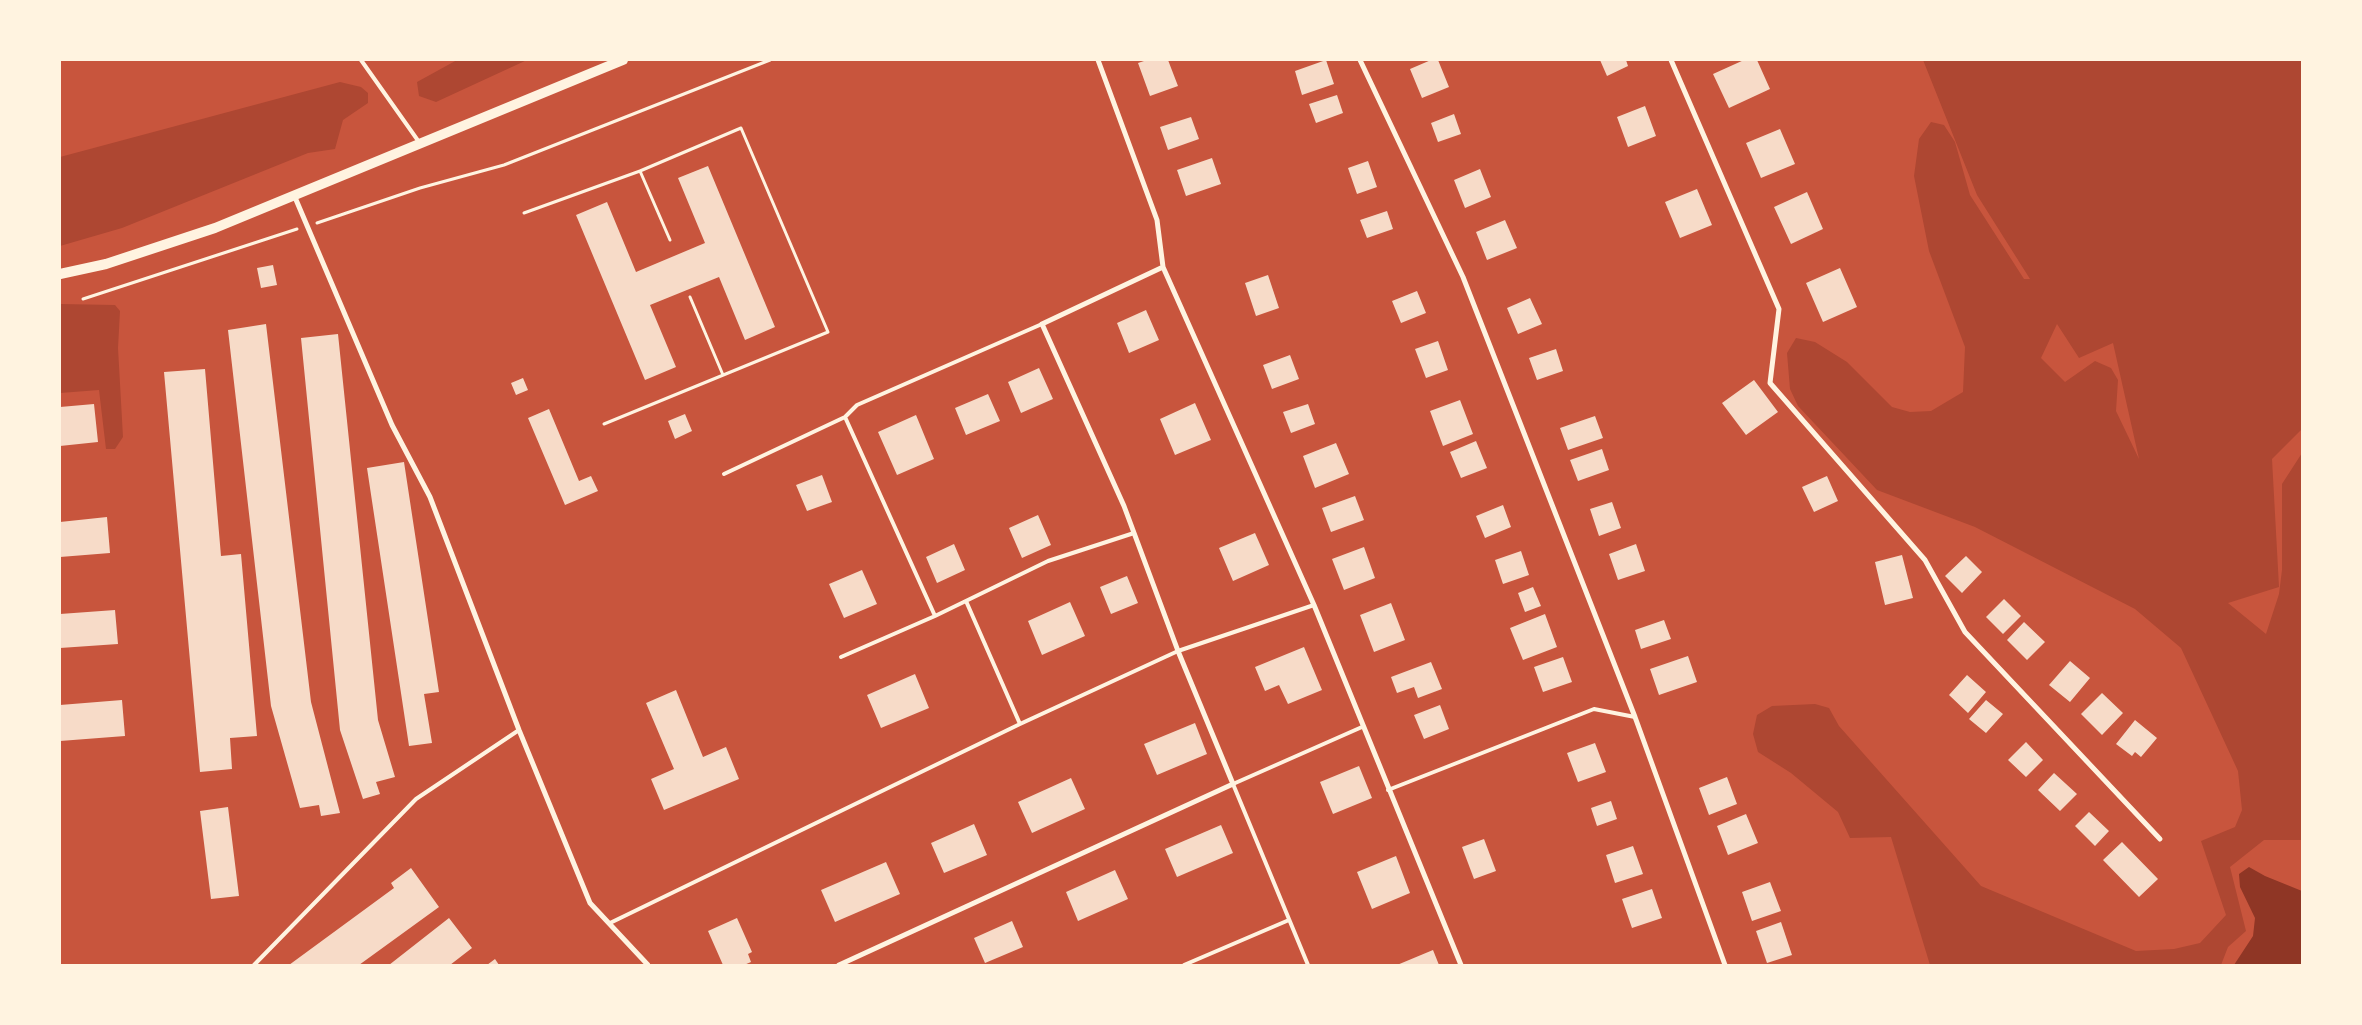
<!DOCTYPE html>
<style>
body{margin:0}
#map{position:relative;width:2362px;height:1025px;overflow:hidden;background:#c8553d;font-family:Overpass,sans-serif}
canvas{display:block}
.frame{position:absolute;inset:0;border:61px solid #fff3e0;pointer-events:none}
</style>
<div id="map">
<canvas width="2362" height="1025"></canvas>
<div class="frame"></div>
</div>
<script>
const c = document.querySelector('canvas').getContext('2d');
c.lineJoin = 'round';
function fill(path, color) { c.fillStyle = color; c.fill(path, 'evenodd'); }
const shape = rows => new Path2D(rows.map(r => 'M' + r).join(''));
function stroke(path, color, width, dash) { c.strokeStyle = color; c.lineWidth = width; c.lineCap = dash ? 'butt' : 'round'; c.setLineDash(dash || []); c.stroke(path); }
fill(shape([
 [457,60,527,60,436,102,419,96,417,82],
 [1923,60,2302,60,2302,429,2272,459,2279,587,2228,603,2266,634,2279,594,2282,570,2282,484,2302,453,2302,840,2264,840,2230,867,2246,931,2228,947,2221,965,1930,965,1891,837,1850,838,1838,812,1791,773,1758,752,1753,734,1757,715,1772,706,1815,704,1829,708,1839,726,1981,886,2136,951,2174,949,2200,943,2226,915,2201,841,2235,827,2242,810,2238,771,2181,648,2135,609,1975,527,1877,490,1798,406,1790,389,1787,353,1796,338,1815,342,1847,362,1892,407,1910,412,1931,411,1963,392,1965,347,1929,251,1914,176,1919,139,1931,122,1944,125,1955,142,1970,195,2024,279,2030,279,1977,195],
 [2057,324,2079,358,2113,343,2139,459,2116,411,2118,380,2111,368,2095,361,2065,382,2041,358],
 [340,82,361,87,368,93,368,103,343,120,335,149,308,153,122,228,60,246,60,157],
 [60,304,115,305,120,311,118,348,123,437,115,449,106,449,99,390,60,393]
]), '#ae4732');
fill(shape([
 [2249,867,2265,876,2302,891,2302,965,2234,965,2253,936,2255,918,2240,887,2239,874]
]), '#8f3625');
fill(shape([
 [1147,60,1168,60,1178,86,1150,96,1138,63],
 [1326,60,1334,84,1302,95,1295,71],
 [1431,60,1438,60,1449,87,1422,98,1410,69],
 [1600,60,1626,60,1628,66,1607,76],
 [1744,60,1757,60,1770,89,1729,108,1713,74],
 [1337,95,1343,113,1316,123,1309,104],
 [1645,106,1656,136,1628,147,1617,117],
 [1454,114,1461,134,1438,142,1431,123],
 [1191,117,1199,139,1168,150,1160,127],
 [1780,129,1795,164,1761,178,1746,143],
 [1212,158,1221,184,1186,196,1177,170],
 [1368,161,1377,187,1357,194,1348,168],
 [708,166,775,327,745,340,719,277,650,305,676,367,645,380,576,215,607,202,636,272,705,243,678,178],
 [1480,169,1491,197,1465,208,1454,180],
 [1697,189,1712,225,1680,238,1665,202],
 [1807,192,1823,229,1791,244,1774,207],
 [1387,211,1393,229,1367,238,1360,220],
 [1505,220,1517,248,1487,260,1476,232],
 [273,265,277,285,261,288,257,268],
 [1840,268,1857,307,1823,322,1806,283],
 [1268,275,1279,308,1256,316,1245,283],
 [1417,291,1426,313,1401,323,1392,301],
 [1530,298,1542,324,1518,334,1507,308],
 [1146,310,1159,340,1129,353,1117,323],
 [266,324,311,702,340,813,321,816,319,805,300,808,271,706,228,330],
 [338,334,378,720,395,777,376,782,380,794,363,799,340,730,301,338],
 [1438,341,1448,370,1426,378,1415,349],
 [1556,349,1563,371,1537,380,1529,358],
 [1290,355,1299,379,1272,389,1263,365],
 [1039,368,1053,399,1021,413,1008,382],
 [205,369,221,556,241,554,257,736,230,738,232,769,200,772,164,372],
 [523,378,528,390,516,395,511,383],
 [1754,380,1778,412,1746,435,1722,403],
 [988,394,1000,421,966,435,955,408],
 [1460,400,1473,434,1443,446,1430,411],
 [1195,403,1211,440,1175,455,1160,419],
 [94,404,98,442,60,446,60,407],
 [1308,404,1315,424,1291,433,1283,412],
 [549,409,579,481,591,476,598,491,565,505,528,418],
 [685,414,692,431,675,439,668,421],
 [916,415,934,459,897,475,878,432],
 [1595,416,1603,438,1568,450,1560,428],
 [1476,441,1487,468,1461,478,1450,452],
 [1336,443,1349,474,1315,488,1303,456],
 [1602,449,1609,470,1578,481,1570,460],
 [404,462,439,692,424,694,432,743,409,746,367,468],
 [822,475,832,502,807,511,796,485],
 [1827,476,1838,501,1814,512,1802,487],
 [1355,496,1364,520,1331,532,1322,508],
 [1612,502,1621,528,1599,536,1590,509],
 [1503,505,1511,527,1485,538,1476,516],
 [1038,515,1051,545,1022,558,1009,528],
 [107,517,110,553,60,557,60,522],
 [1255,533,1269,565,1233,581,1219,548],
 [954,544,965,570,937,583,926,557],
 [1636,544,1645,571,1618,580,1609,554],
 [1364,547,1375,578,1344,590,1332,559],
 [1521,551,1529,575,1503,584,1495,560],
 [1902,555,1913,598,1885,605,1875,562],
 [1966,556,1982,572,1962,593,1945,576],
 [862,570,877,604,844,618,829,584],
 [1127,576,1138,603,1111,614,1100,587],
 [1533,587,1541,606,1525,612,1518,593],
 [2004,599,2021,616,2003,634,1986,617],
 [1070,602,1085,636,1042,655,1028,621],
 [1391,603,1405,640,1374,652,1360,615],
 [115,610,118,644,60,648,60,614],
 [1545,614,1557,647,1523,660,1510,628],
 [1664,620,1671,639,1641,649,1635,630],
 [2024,622,2045,642,2027,660,2007,640],
 [1304,647,1322,690,1288,704,1279,685,1265,691,1255,667],
 [1688,656,1697,682,1659,695,1650,669],
 [1563,657,1572,682,1543,692,1534,667],
 [2070,661,2090,678,2070,702,2049,685],
 [1431,662,1442,689,1418,698,1414,687,1397,693,1391,677],
 [915,674,929,708,881,728,867,695],
 [1967,675,1986,692,1968,713,1949,695],
 [676,690,703,757,726,747,739,779,664,810,651,779,674,769,646,703],
 [2102,693,2123,713,2102,735,2081,714],
 [122,700,125,736,60,741,60,705],
 [1986,700,2003,714,1986,733,1969,719],
 [1440,705,1449,729,1424,739,1414,715],
 [2135,720,2157,738,2141,757,2135,752,2132,756,2116,744],
 [1195,723,1207,754,1157,775,1144,744],
 [2026,742,2043,760,2026,777,2008,760],
 [1595,743,1606,772,1578,782,1567,753],
 [1359,766,1372,798,1333,814,1320,782],
 [2054,773,2077,794,2060,811,2038,790],
 [1727,777,1737,804,1709,815,1699,788],
 [1071,778,1085,809,1032,833,1018,802],
 [1611,801,1617,819,1597,826,1591,808],
 [228,807,239,896,211,899,200,811],
 [2089,812,2109,831,2095,846,2075,826],
 [1746,814,1758,843,1728,855,1717,826],
 [974,824,987,855,944,873,931,843],
 [1221,825,1233,853,1177,877,1165,849],
 [1484,839,1496,871,1474,879,1462,847],
 [2122,842,2158,879,2139,897,2103,860],
 [1633,846,1643,874,1615,883,1606,855],
 [1396,856,1410,893,1372,909,1357,872],
 [886,862,900,894,835,922,821,890],
 [411,868,439,907,359,965,289,965,394,888,391,883],
 [1115,870,1128,899,1078,921,1066,892],
 [1770,882,1781,911,1752,921,1742,892],
 [1652,889,1662,918,1632,928,1622,899],
 [449,918,472,948,450,965,389,965],
 [737,918,752,952,748,954,751,962,744,965,723,965,708,931],
 [1012,921,1023,947,985,963,974,938],
 [1781,922,1792,955,1767,963,1756,931],
 [1433,950,1439,965,1397,965],
 [495,959,499,965,487,965]
]), '#f7dbc8');
stroke(shape([
 [640,171,670,240],
 [524,213,640,171,741,128,828,332,604,424],
 [317,223,420,188,504,165,770,60],
 [690,297,723,375],
 [83,299,297,229]
]), '#fff3e0', 3);
stroke(shape([
 [361,60,419,142],
 [845,417,935,616],
 [724,474,845,417,857,405,1042,324],
 [966,601,1020,724],
 [841,657,935,616,1048,561,1134,533],
 [1388,790,1594,709,1635,717],
 [610,923,1020,724,1178,651,1314,605],
 [254,965,416,799,519,730],
 [1184,965,1289,920],
 [1308,965,1233,784,1362,727]
]), '#fff3e0', 4);
stroke(shape([
 [1098,60,1157,220,1163,267,1314,605,1461,965],
 [1360,60,1463,277,1635,717,1725,965],
 [1671,60,1779,309,1770,383,1925,560,1965,632,2160,839],
 [294,195,392,425,430,497,519,730,590,903,648,965],
 [839,965,1233,784,1178,651,1124,506,1042,324,1163,267]
]), '#fff3e0', 5);
stroke(shape([
 [60,274,106,264,215,228,623,60]
]), '#fff3e0', 10);
</script>
